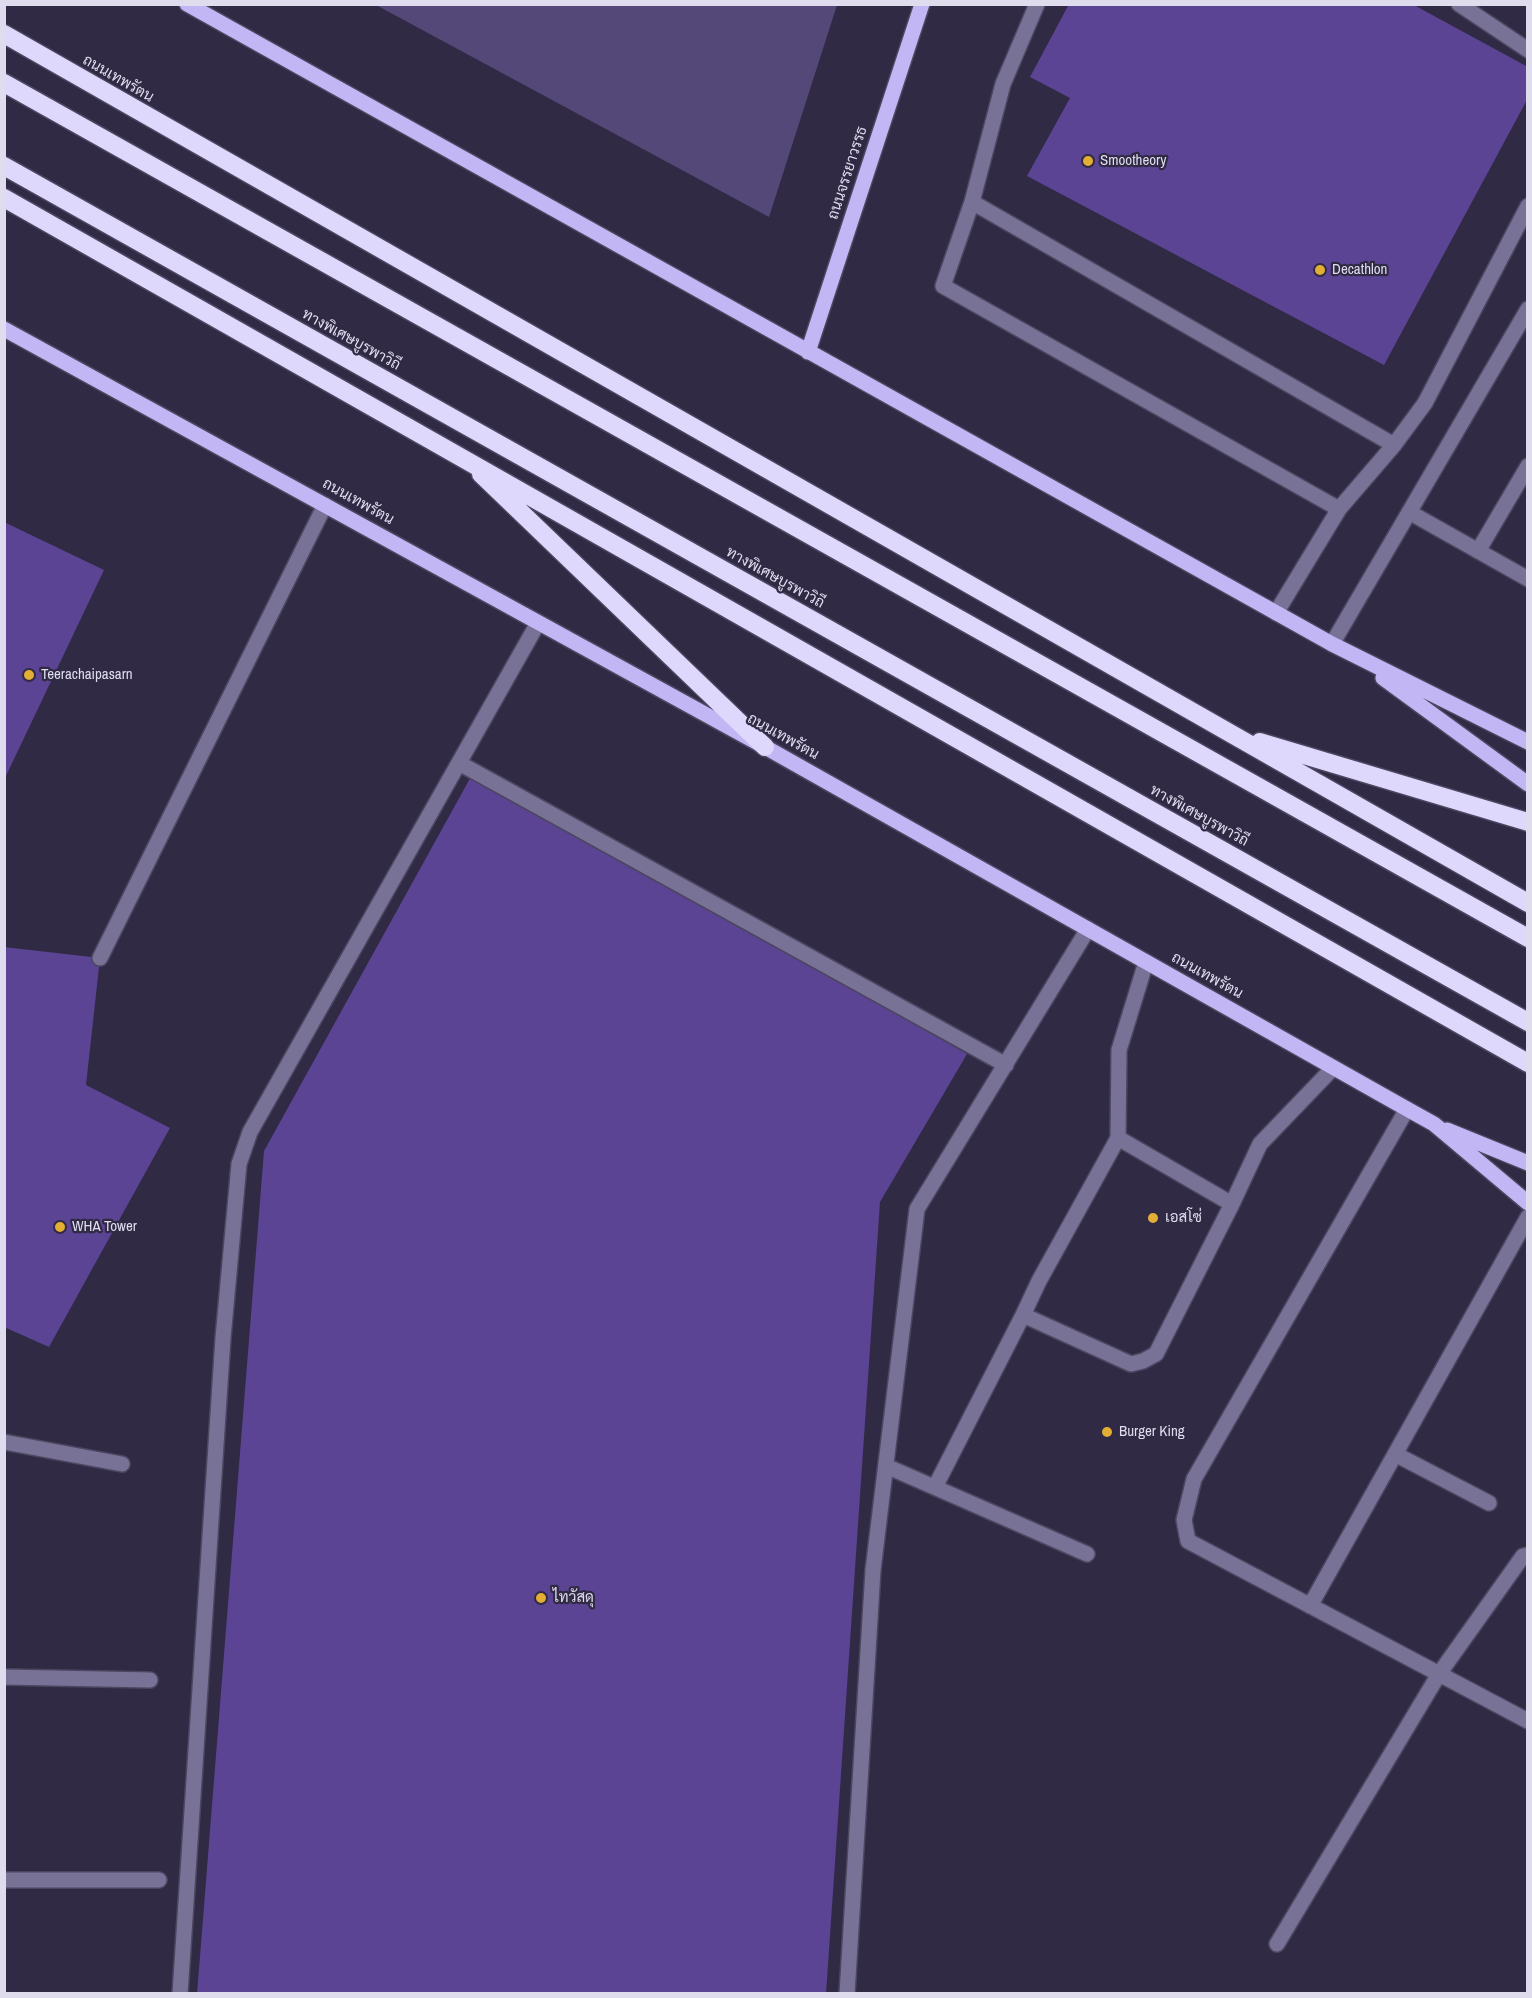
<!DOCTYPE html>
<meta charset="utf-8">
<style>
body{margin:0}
#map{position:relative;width:1532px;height:1998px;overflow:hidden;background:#302a45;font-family:"Archivo Narrow",sans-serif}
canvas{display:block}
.frame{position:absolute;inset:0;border:6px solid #dfdcee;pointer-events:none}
</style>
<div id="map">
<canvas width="1532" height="1998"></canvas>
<div class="frame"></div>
</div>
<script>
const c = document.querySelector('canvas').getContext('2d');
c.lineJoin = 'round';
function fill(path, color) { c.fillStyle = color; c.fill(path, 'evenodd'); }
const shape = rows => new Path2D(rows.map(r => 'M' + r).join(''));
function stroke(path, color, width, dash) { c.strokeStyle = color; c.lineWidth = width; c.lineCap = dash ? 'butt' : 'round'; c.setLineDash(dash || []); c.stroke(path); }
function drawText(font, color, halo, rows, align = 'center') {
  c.font = font + ' "Archivo Narrow",Sarabun,sans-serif'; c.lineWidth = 4.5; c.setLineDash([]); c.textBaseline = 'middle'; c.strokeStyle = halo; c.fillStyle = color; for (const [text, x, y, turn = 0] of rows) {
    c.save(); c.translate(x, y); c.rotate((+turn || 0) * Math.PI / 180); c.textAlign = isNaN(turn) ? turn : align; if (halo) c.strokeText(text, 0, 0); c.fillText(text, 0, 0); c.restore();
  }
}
fill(shape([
 [376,5,837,5,769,217]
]), '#544879');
fill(shape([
 [1069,4,1412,4,1528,67,1528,98,1384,365,1027,176,1070,98,1030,77],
 [4,522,104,570,4,780],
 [473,773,967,1054,880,1202,826,1994,197,1994,264,1151],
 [4,947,100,958,86,1085,170,1128,49,1347,4,1327]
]), '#5b4494');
const minor = shape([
 [1037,4,1003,84,972,202,943,286,1339,509],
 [1459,4,1528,50],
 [972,202,1394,445],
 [1409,512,1528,579],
 [1478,551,1528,466],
 [1276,613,1339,509,1394,445,1425,403,1528,206],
 [1332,644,1528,309],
 [459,763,1006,1065],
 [100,958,325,505],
 [1146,962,1119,1050,1118,1138,1232,1204,1260,1144,1333,1068],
 [1407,1109,1194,1479,1184,1520,1188,1541,1528,1721],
 [1118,1138,1039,1281,1023,1315,1131,1364,1143,1361,1156,1354,1232,1204],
 [4,1442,122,1464],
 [1395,1454,1489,1503],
 [886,1466,1087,1554],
 [935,1487,1023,1315],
 [1310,1606,1528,1217],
 [4,1677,150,1680],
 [4,1880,159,1880],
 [1277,1944,1439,1674,1523,1556,1528,1555],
 [180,1994,223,1338,239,1164,250,1132,538,623],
 [847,1994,873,1570,917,1209,1088,929]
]);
const major = shape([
 [187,4,1332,644,1528,742],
 [4,329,765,747,1407,1109,1434,1124,1528,1203],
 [808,352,922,4],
 [1383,678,1528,784],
 [1447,1130,1528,1163]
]);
const highway = shape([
 [4,34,1528,903],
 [4,83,1528,938],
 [4,166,1528,1022],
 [4,198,1528,1063],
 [481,474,765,747],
 [1260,742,1528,822]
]);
stroke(minor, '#4c4660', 18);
stroke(major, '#4c4660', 18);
stroke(highway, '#4c4660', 21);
stroke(minor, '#797297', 15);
stroke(major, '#c3b6f4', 15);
stroke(highway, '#dfd8fd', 18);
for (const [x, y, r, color] of [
 [1088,161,6,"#e3ae34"],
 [1320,270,6,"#e3ae34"],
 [29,675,6,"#e3ae34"],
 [1153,1218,6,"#e3ae34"],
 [60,1227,6,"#e3ae34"],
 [1107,1432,6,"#e3ae34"],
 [541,1598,6,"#e3ae34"]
]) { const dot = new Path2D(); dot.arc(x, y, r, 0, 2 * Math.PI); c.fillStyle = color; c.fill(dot); stroke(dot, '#302a45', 2); }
drawText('15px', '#dfdcee', '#302a45', [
 ["ถนนเทพรัตน",118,79,30],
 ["ถนนจรรยาวรรธ",848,173,-72],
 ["ทางพิเศษบูรพาวิถี",351,340,29],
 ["ถนนเทพรัตน",358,502,29],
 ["ทางพิเศษบูรพาวิถี",775,578,29],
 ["ถนนเทพรัตน",783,737,29],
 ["ทางพิเศษบูรพาวิถี",1199,816,29],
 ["ถนนเทพรัตน",1207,976,29]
]);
drawText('15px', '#dfdcee', '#302a45', [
 ["Smootheory",1100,161],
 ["Decathlon",1332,270],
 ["Teerachaipasarn",41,675],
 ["เอสโซ่",1165,1218],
 ["WHA Tower",72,1227],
 ["Burger King",1119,1432],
 ["ไทวัสดุ",553,1598]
], 'left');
</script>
